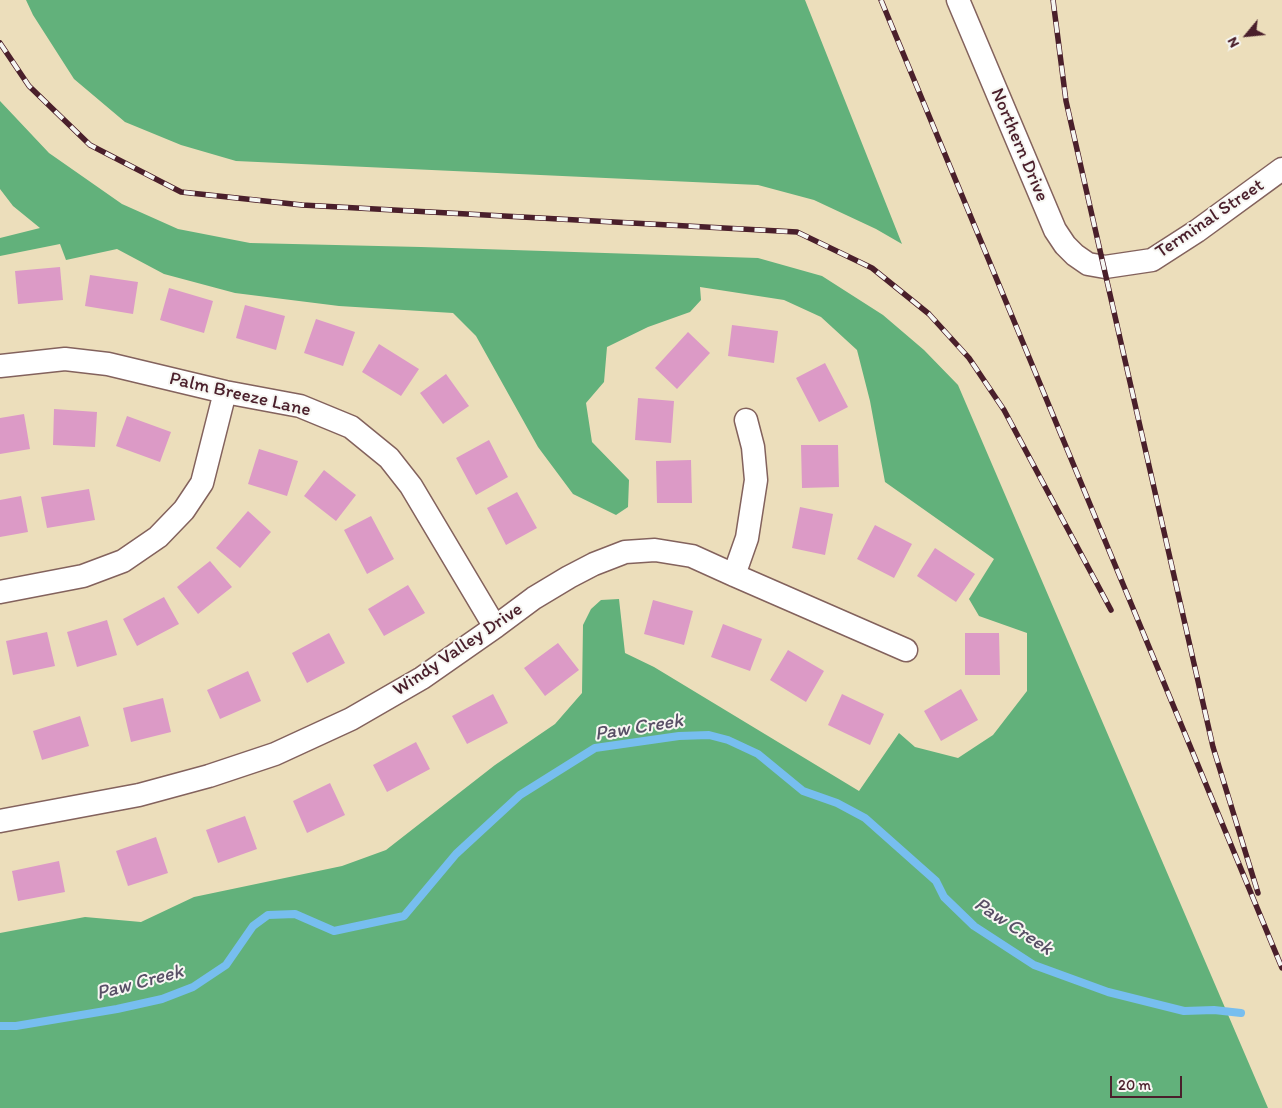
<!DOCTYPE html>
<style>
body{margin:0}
#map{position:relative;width:1282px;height:1108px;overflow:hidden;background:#ecdebb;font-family:Itim,sans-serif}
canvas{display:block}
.north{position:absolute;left:1222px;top:10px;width:50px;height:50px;-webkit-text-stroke:4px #f6f6f2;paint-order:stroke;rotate:242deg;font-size:14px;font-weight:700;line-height:20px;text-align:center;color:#4a1f2b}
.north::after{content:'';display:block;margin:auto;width:18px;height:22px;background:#4a1f2b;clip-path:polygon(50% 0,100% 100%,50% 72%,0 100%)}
.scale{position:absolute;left:1110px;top:1076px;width:72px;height:22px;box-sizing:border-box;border:2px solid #4a1f2b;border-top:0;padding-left:6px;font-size:15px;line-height:18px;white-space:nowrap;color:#4a1f2b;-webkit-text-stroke:4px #f6f6f2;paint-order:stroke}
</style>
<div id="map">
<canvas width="1282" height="1108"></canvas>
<div class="north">N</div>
<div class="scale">20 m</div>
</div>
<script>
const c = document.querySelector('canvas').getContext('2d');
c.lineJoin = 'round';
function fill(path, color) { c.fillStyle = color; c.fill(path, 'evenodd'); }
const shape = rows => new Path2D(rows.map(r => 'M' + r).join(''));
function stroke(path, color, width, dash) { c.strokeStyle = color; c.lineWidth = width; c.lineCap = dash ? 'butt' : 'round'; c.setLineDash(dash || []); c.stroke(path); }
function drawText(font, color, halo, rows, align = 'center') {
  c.font = font + ' Itim,sans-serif'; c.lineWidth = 4; c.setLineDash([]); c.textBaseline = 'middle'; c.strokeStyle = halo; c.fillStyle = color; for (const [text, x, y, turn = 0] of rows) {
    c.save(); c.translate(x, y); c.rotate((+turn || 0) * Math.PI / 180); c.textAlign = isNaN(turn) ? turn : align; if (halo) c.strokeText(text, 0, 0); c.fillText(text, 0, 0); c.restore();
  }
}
fill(shape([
 [26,0,805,0,902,244,876,229,814,200,758,185,236,161,181,145,125,122,74,79,33,15],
 [0,101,49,153,122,204,178,229,250,243,421,247,758,258,822,276,883,315,924,350,958,385,1268,1108,0,1108,0,933,85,917,141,922,194,897,342,866,386,850,495,765,555,724,582,693,583,625,591,609,601,600,619,599,625,653,654,667,859,791,899,733,915,747,958,758,993,735,1027,691,1027,633,979,616,969,599,994,559,885,482,870,401,857,350,821,317,784,300,700,287,701,300,690,312,648,327,607,347,604,382,586,403,592,442,629,480,628,507,616,515,573,494,538,447,476,336,453,313,339,306,235,293,164,274,117,249,66,260,60,244,0,256,0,238,40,228,13,206,0,189]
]), '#62b17b');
stroke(shape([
 [0,1026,16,1026,117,1009,162,999,193,987,226,965,253,926,268,915,295,914,334,931,404,916,456,854,520,795,595,748,679,736,709,735,728,740,758,754,803,791,837,803,865,818,936,881,944,897,974,926,1034,965,1108,992,1184,1011,1214,1010,1241,1013]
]), '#77beef', 8);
fill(shape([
 [60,267,63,300,18,304,15,271],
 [90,275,138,282,133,314,85,306],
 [169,288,213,301,204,333,160,320],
 [245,305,285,316,276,350,236,338],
 [316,319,355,332,343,366,304,353],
 [732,325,778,331,774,363,728,356],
 [688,332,710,353,677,389,655,368],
 [379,344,419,369,401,396,362,372],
 [825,363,848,407,819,422,796,378],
 [446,374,469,406,443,424,420,393],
 [638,398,674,401,671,443,635,440],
 [54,409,97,412,95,447,53,445],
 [24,414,30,449,0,454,0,418],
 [127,416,171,432,160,462,116,446],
 [489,440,508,477,476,495,456,458],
 [801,445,838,445,839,487,802,488],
 [259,449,298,461,287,496,248,484],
 [691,460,692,503,657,503,656,461],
 [324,470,356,495,336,521,304,496],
 [89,489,95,520,47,528,41,497],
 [517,492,537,528,506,545,487,508],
 [21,496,28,532,0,537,0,500],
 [800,507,833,514,825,555,792,548],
 [248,511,271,532,240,568,216,548],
 [371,516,394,559,367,574,344,530],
 [875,525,912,544,894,578,857,559],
 [935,548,975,574,956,602,917,576],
 [210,561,232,587,198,614,177,587],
 [408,585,425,613,384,636,368,609],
 [164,597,179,624,137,646,123,619],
 [653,600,693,611,684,645,644,634],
 [107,620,117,655,77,667,67,632],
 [723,624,762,639,750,671,711,657],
 [47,632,55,666,13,675,6,641],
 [329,633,345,663,307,683,292,653],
 [965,633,999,633,1000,675,965,675],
 [558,643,579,670,545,696,524,668],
 [788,650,824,671,806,702,770,680],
 [248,671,261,701,220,719,207,690],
 [961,689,978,720,941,741,924,711],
 [493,694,508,723,467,744,452,716],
 [842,694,884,714,870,745,828,725],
 [163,698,171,732,131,742,123,708],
 [80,716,89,746,42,760,33,731],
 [416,742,430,769,387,792,373,765],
 [330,783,345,815,307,833,293,801],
 [245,816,257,849,218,863,206,830],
 [156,837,168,873,128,886,116,851],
 [59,861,65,892,18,901,12,871]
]), '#dc9ac6');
const minor = shape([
 [958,0,1055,230,1065,245,1075,255,1088,264,1105,267,1152,260,1197,231,1282,169],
 [0,366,65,359,108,364,225,392,300,406,351,427,389,458,411,486,495,627],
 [734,575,747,538,756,480,753,447,746,420],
 [0,592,83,576,123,561,158,537,184,510,202,483,225,392],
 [0,821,139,795,209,776,275,754,351,719,422,678,495,627,534,598,569,577,594,564,625,552,655,550,692,556,734,575,906,650]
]);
stroke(minor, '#83625d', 25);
stroke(minor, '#fff', 22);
const rail = shape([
 [881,0,1282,968],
 [1053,0,1066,101,1213,747,1258,893],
 [0,43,29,86,90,145,181,192,302,205,797,232,872,268,929,314,969,358,1004,410,1111,610]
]);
stroke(rail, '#4a1f2b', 5.5);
stroke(rail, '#f6f6f2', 4, [11]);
drawText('19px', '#4a1f2b', '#f6f6f2', [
 ["Northern Drive",1019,145,67],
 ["Terminal Street",1210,219,-34],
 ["Palm Breeze Lane",240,395,13],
 ["Windy Valley Drive",458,650,-34]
]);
drawText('italic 20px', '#584f66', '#f6f6f2', [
 ["Paw Creek",639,728,-9],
 ["Paw Creek",1013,927,33],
 ["Paw Creek",140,983,-15]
]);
</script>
